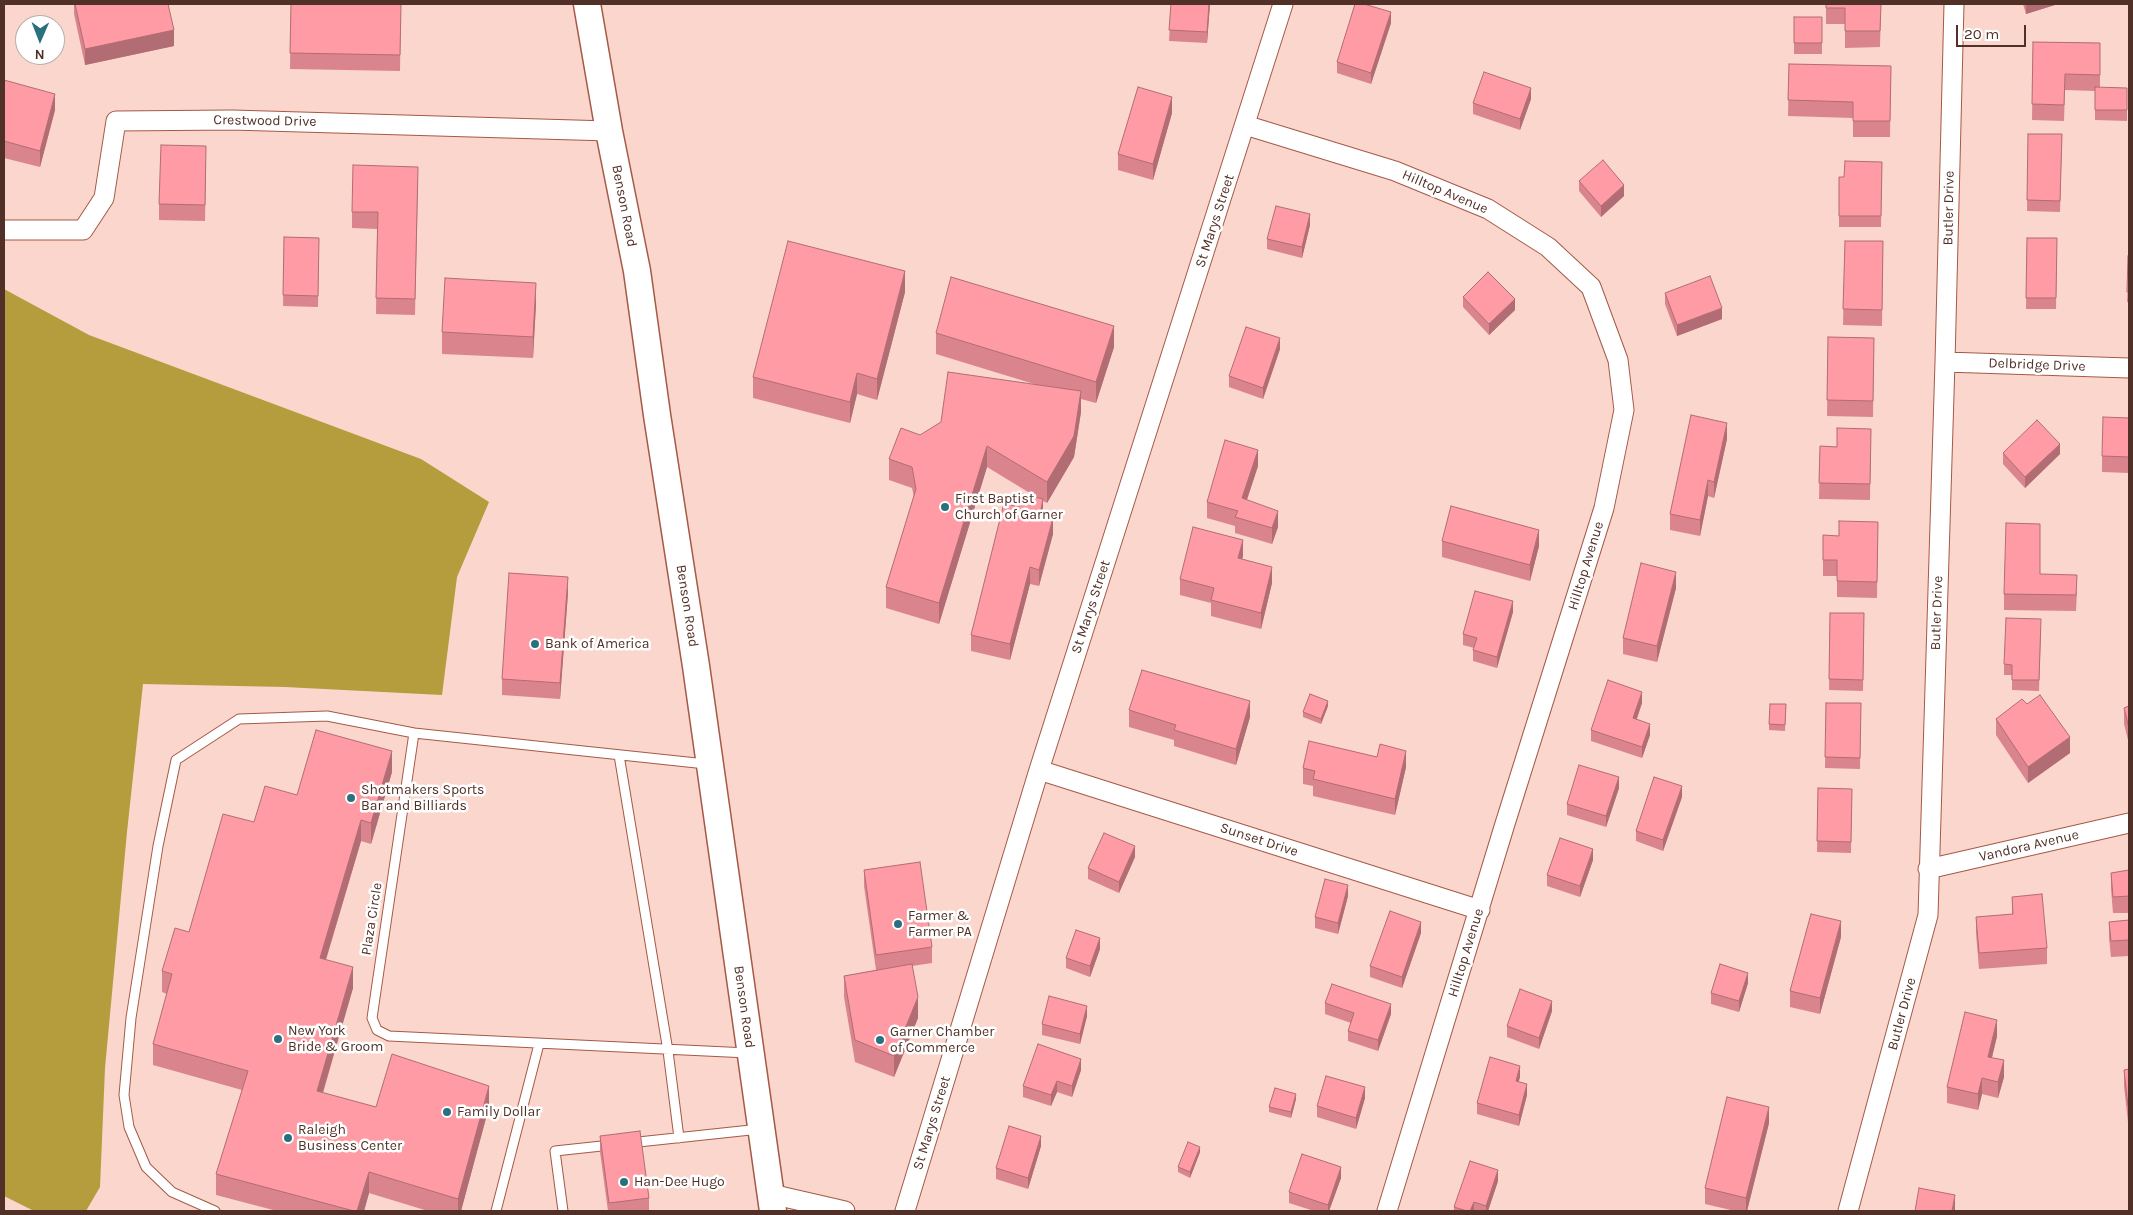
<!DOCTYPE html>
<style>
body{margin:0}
#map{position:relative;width:2133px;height:1215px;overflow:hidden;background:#fad6cd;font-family:Karla,sans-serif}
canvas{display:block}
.frame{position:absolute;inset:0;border:5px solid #513027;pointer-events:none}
.north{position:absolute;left:15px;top:15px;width:50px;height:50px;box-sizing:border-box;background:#fff;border:1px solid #b9aca9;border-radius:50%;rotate:181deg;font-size:14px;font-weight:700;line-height:20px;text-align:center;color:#513027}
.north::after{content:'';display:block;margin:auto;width:18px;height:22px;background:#2a707f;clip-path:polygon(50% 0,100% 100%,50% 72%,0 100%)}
.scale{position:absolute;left:1956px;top:25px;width:70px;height:22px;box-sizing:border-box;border:2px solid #513027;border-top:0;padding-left:6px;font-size:15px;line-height:18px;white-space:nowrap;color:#513027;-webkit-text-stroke:4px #fff;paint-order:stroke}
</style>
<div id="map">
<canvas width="2133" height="1215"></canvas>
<div class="frame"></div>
<div class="north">N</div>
<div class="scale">20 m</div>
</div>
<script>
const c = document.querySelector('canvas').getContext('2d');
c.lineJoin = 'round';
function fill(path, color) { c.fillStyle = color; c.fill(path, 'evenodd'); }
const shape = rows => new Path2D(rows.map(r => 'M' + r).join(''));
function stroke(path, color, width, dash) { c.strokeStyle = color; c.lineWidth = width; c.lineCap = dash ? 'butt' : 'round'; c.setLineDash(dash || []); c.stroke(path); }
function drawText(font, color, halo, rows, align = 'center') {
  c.font = font + ' Karla,sans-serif'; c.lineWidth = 5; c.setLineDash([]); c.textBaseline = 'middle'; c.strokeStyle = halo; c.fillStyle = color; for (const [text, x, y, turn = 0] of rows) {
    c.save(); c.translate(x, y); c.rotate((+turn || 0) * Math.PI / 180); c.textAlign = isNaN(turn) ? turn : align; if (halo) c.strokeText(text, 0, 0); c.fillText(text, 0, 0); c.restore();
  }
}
fill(shape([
 [4,289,89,335,421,459,489,502,457,577,442,695,285,687,143,684,127,832,105,1068,100,1187,86,1211,34,1211,4,1196]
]), '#b59c3c');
const lane = shape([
 [619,755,668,1051,679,1138],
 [706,764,414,733,372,1018,377,1030,389,1036,748,1053],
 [629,1143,760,1129],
 [215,1211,172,1192,146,1167,129,1127,124,1095,131,1018,158,846,176,760,239,719,327,716,414,733],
 [496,1211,539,1044],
 [563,1211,555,1151,611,1145]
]);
const street = shape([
 [1245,125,1395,171,1488,209,1548,247,1591,287,1618,360,1624,410,1604,508,1504,827,1387,1211],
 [4,230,83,230,104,198,116,121,232,120,609,131],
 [1945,362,2129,368],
 [1039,770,1480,910],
 [1928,869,2129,823],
 [771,1194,845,1211],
 [905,1211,1039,770,1283,4],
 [1848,1211,1928,915,1945,362,1954,4]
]);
const secondary = shape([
 [587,4,609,131,637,271,657,415,696,666,773,1211]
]);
stroke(lane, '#a55947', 11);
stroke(street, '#a55947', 21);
stroke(secondary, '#a55947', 29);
stroke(lane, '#fff', 9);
stroke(street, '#fff', 19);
stroke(secondary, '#fff', 26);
fill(shape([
 [74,4,168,4,174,46,85,65,74,14],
 [291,4,401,4,400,71,290,69],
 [1171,4,1210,4,1207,43,1169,41],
 [1826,4,1881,4,1880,47,1845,48,1845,24,1826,24],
 [2023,4,2058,4,2026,14],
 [1794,17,1822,17,1822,54,1794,54],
 [1391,23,1371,84,1337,73,1337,62],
 [2033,42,2100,43,2100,88,2127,88,2127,121,2095,120,2095,91,2065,90,2064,121,2032,120],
 [1789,64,1891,66,1890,137,1853,137,1853,118,1788,116],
 [4,80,55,110,40,167,4,158],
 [1531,99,1520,130,1473,114,1473,103],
 [1172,113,1153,180,1118,170,1118,154],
 [2028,134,2062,134,2060,212,2027,211],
 [206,162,205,221,159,220,159,204],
 [1882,162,1881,227,1839,227,1839,177,1844,177],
 [1579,181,1624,196,1601,217,1579,191],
 [418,183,415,315,376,314,377,229,352,228,352,212],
 [1310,225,1302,258,1267,249,1267,239],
 [284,237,319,238,318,307,283,306],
 [2027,238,2057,238,2056,309,2026,309],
 [1845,241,1883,241,1882,326,1843,325],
 [2129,256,2129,302,2127,302],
 [905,292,877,400,857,394,850,423,753,398,753,377],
 [1665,293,1722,319,1677,336,1665,304],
 [1463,297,1515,310,1489,335,1463,307],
 [536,304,533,358,442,354,442,332],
 [936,333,1114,347,1096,403,1081,399,1081,412,1074,457,1047,503,1043,501,1043,515,1053,534,1039,586,1030,584,1010,660,971,651,971,635,1019,507,1038,498,987,467,939,624,886,608,886,587,914,497,912,488,889,480,889,459,1034,384,936,354],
 [1828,337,1874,338,1873,417,1827,416],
 [1280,349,1263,399,1229,387,1229,376],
 [2129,418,2129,473,2102,472,2102,456],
 [1871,429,1870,500,1819,499,1820,446,1837,447],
 [1727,439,1714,498,1708,496,1700,536,1670,530,1670,514],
 [2003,453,2060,454,2025,488,2003,464],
 [1258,466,1247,500,1278,527,1272,544,1235,533,1235,526,1207,518,1207,502],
 [1878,522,1877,598,1837,597,1837,576,1823,576,1823,535,1839,536],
 [1442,541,1539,546,1530,581,1442,557],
 [1243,556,1242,559,1272,583,1261,629,1211,616,1211,603,1180,595,1180,579],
 [2040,574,2077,591,2076,611,2004,610,2004,594],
 [1676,588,1657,662,1623,654,1623,638],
 [568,593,560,699,502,695,502,679],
 [1513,612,1497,668,1473,661,1473,650,1474,648,1463,645,1463,634],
 [1830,613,1864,613,1863,691,1829,690],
 [2041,629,2039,691,2012,690,2012,675,2004,675,2004,664],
 [1642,703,1637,719,1650,735,1642,758,1591,741,1591,730],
 [1826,703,1861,703,1860,769,1825,768],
 [1786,704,1785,731,1769,730,1769,724],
 [1328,706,1321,724,1303,717,1303,712],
 [2129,706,2129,744,2124,724,2124,708],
 [1129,710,1250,717,1236,765,1174,746,1174,740,1129,727],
 [1996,719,2070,753,2028,783,1996,735],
 [1406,767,1395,815,1313,796,1313,786,1303,784,1303,768],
 [392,772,371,844,361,841,326,960,353,988,323,1093,376,1107,489,1107,461,1211,428,1211,369,1193,364,1211,277,1211,216,1195,216,1174,242,1090,153,1065,153,1044,167,994,162,992,162,971,189,932,254,822,297,795],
 [1619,788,1606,827,1567,815,1567,804],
 [1818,788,1852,789,1851,853,1817,852],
 [1682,797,1663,851,1636,841,1636,831],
 [1135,857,1119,893,1088,879,1088,868],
 [1593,860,1580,897,1547,886,1547,875],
 [864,870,932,947,932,963,912,966,918,1018,894,1077,855,1062,844,997,844,976,876,970,864,886],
 [2129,870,2129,913,2113,913,2111,889,2111,873],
 [1348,896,1338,934,1315,928,1315,917],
 [2012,897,2047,948,2047,964,1979,969,1976,933,1976,917,2012,914],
 [2129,920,2129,956,2111,957,2109,938,2109,922],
 [1421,933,1402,988,1370,977,1370,966],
 [1841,937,1820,1014,1790,1007,1790,991],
 [1100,949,1090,977,1066,968,1066,958],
 [1748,983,1739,1012,1711,1004,1711,993],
 [1325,1003,1391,1014,1378,1051,1348,1041,1348,1031,1351,1023,1325,1014],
 [1552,1011,1539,1049,1507,1037,1507,1026],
 [1087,1016,1080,1044,1042,1035,1042,1024],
 [1997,1036,1992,1058,2004,1077,1998,1098,1982,1094,1978,1110,1947,1103,1947,1087],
 [2129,1069,2129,1122,2128,1122,2124,1086,2124,1070],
 [1081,1070,1072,1097,1057,1092,1051,1106,1023,1097,1023,1086],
 [1520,1077,1518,1082,1527,1095,1519,1126,1477,1114,1477,1103],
 [1365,1098,1356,1129,1317,1117,1317,1106],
 [1296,1099,1291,1118,1269,1112,1269,1107],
 [1769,1123,1747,1211,1735,1211,1705,1204,1705,1188],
 [600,1136,649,1198,649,1211,608,1211,600,1152],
 [1041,1146,1028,1189,996,1179,996,1168],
 [1200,1152,1190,1178,1178,1172,1178,1167],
 [1341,1178,1329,1211,1314,1211,1289,1203,1289,1192],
 [1498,1181,1488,1211,1454,1211,1454,1207]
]), '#da858d');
fill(shape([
 [1209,4,1210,4,1207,43,1207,32],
 [2026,4,2058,4,2026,14],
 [1391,12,1391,23,1371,84,1371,73],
 [174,30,174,46,85,65,85,49],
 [1531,88,1531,99,1520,130,1520,119],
 [55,94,55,110,40,167,40,151],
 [1172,97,1172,113,1153,180,1153,164],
 [1624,185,1624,196,1601,217,1601,206],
 [1310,214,1310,225,1302,258,1302,247],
 [905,271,905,292,877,400,877,379],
 [536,283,536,304,533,358,533,337],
 [1515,299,1515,310,1489,335,1489,324],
 [1722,308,1722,319,1677,336,1677,325],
 [1114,326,1114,347,1096,403,1096,382],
 [1280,338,1280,349,1263,399,1263,388],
 [857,373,857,394,850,423,850,402],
 [1081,391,1081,412,1074,457,1047,503,1047,482],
 [1727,423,1727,439,1714,498,1714,482],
 [2060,444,2060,454,2025,488,2025,477],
 [987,446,987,467,939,624,939,603],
 [1258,450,1258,466,1242,514,1242,498],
 [1708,480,1708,496,1700,536,1700,520],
 [1043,499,1043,515,1040,515],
 [1278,511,1278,527,1272,544,1272,528],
 [1053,518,1053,534,1039,586,1039,570],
 [1539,530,1539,546,1530,581,1530,565],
 [1243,540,1243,556,1238,574,1238,558],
 [1030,567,1030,584,1010,660,1010,644],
 [1272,567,1272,583,1261,629,1261,613],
 [1676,572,1676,588,1657,662,1657,646],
 [568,577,568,593,560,699,560,683],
 [1513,601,1513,612,1497,668,1497,657],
 [1642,692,1642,703,1633,729,1633,718],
 [1250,701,1250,717,1236,765,1236,749],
 [1328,701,1328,706,1321,724,1321,719],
 [1650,724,1650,735,1642,758,1642,747],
 [2070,737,2070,753,2028,783,2028,767],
 [392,751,392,772,371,844,371,823],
 [1406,751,1406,767,1395,815,1395,799],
 [1619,777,1619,788,1606,827,1606,816],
 [1682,786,1682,797,1663,851,1663,840],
 [361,820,361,841,320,979,320,958],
 [1135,846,1135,857,1119,893,1119,882],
 [1593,849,1593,860,1580,897,1580,886],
 [1348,885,1348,896,1338,934,1338,923],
 [1841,921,1841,937,1820,1014,1820,998],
 [1421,922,1421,933,1402,988,1402,977],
 [1100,938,1100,949,1090,977,1090,966],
 [353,967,353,988,317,1112,317,1091],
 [1748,973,1748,983,1739,1012,1739,1001],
 [918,997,918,1018,894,1077,894,1056],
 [1552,1001,1552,1011,1539,1049,1539,1038],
 [1391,1004,1391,1014,1378,1051,1378,1040],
 [1087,1006,1087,1016,1080,1044,1080,1034],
 [1997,1020,1997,1036,1988,1073,1988,1057],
 [1081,1059,1081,1070,1072,1097,1072,1086],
 [2004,1060,2004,1077,1998,1098,1998,1082],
 [1520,1066,1520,1077,1516,1092,1516,1081],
 [1982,1078,1982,1094,1978,1110,1978,1094],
 [1057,1081,1057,1092,1051,1106,1051,1095],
 [1527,1084,1527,1095,1519,1126,1519,1115],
 [489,1086,489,1107,461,1211,458,1211,458,1199],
 [1365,1087,1365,1098,1356,1129,1356,1118],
 [1296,1094,1296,1099,1291,1118,1291,1112],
 [1769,1107,1769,1123,1747,1211,1746,1211,1746,1198],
 [1041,1136,1041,1146,1028,1189,1028,1178],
 [1200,1147,1200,1152,1190,1178,1190,1172],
 [1341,1167,1341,1178,1329,1211,1328,1211,1328,1205],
 [1498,1170,1498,1181,1488,1211,1486,1211,1486,1206],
 [369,1172,369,1193,364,1211,357,1211],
 [1955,1195,1955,1211,1952,1211],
 [1474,1202,1474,1211,1470,1211]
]), '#b26c73');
const building = shape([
 [75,4,168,4,174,30,85,49,75,4],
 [291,4,401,4,400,55,290,53,291,4],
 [1171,4,1209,4,1207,32,1169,30,1171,4],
 [1355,4,1364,4,1391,12,1371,73,1337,62,1355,4],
 [1826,4,1881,4,1880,31,1845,31,1845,8,1826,8,1826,4],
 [1794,17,1822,17,1822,43,1794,43,1794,17],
 [2033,42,2100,43,2100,75,2065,74,2064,105,2032,104,2033,42],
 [1789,64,1891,66,1890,121,1853,121,1853,102,1788,100,1789,64],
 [1484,72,1531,88,1520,119,1473,103,1484,72],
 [4,80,55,94,40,151,4,141,4,80],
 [1138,87,1172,97,1153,164,1118,154,1138,87],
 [2095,87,2127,88,2127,110,2095,110,2095,87],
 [2028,134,2062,134,2060,201,2027,200,2028,134],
 [161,145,206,146,205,205,159,204,161,145],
 [1603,160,1624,185,1601,206,1579,181,1603,160],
 [1845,161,1882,162,1881,216,1839,216,1839,177,1844,177,1845,161],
 [353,165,418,167,415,299,376,298,378,212,352,212,353,165],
 [1276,206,1310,214,1302,247,1267,239,1276,206],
 [284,237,319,238,318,296,283,295,284,237],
 [2027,238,2057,238,2056,298,2026,298,2027,238],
 [788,241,905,271,877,379,857,373,850,402,753,377,788,241],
 [1845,241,1883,241,1882,310,1843,309,1845,241],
 [2128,256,2129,256,2129,292,2127,292,2128,256],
 [1488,272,1515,299,1489,324,1463,297,1488,272],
 [1710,276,1722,308,1677,325,1665,293,1710,276],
 [951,277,1114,326,1096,382,936,333,951,277],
 [445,278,536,283,533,337,442,332,445,278],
 [1246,327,1280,338,1263,388,1229,376,1246,327],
 [1828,337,1874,338,1873,401,1827,400,1828,337],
 [948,372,1081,391,1074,436,1047,482,987,446,939,603,886,587,916,489,912,467,889,459,901,428,920,435,941,422,948,372],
 [1691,415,1727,423,1714,482,1708,480,1700,520,1670,514,1691,415],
 [2103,417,2129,418,2129,457,2102,456,2103,417],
 [2037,420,2060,444,2025,477,2003,453,2037,420],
 [1837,428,1871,429,1870,484,1819,483,1820,446,1837,447,1837,428],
 [1225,440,1258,450,1242,498,1278,511,1272,528,1235,517,1238,511,1207,502,1225,440],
 [1022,494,1043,499,1040,515,1053,518,1039,570,1030,567,1010,644,971,635,1004,503,1019,507,1022,494],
 [1451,506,1539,530,1530,565,1442,541,1451,506],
 [1839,521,1878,522,1877,582,1837,581,1837,560,1823,560,1823,535,1839,536,1839,521],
 [2006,523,2040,524,2040,574,2077,575,2076,595,2004,594,2006,523],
 [1193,527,1243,540,1238,558,1272,567,1261,613,1211,600,1214,588,1180,579,1193,527],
 [1641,563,1676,572,1657,646,1623,638,1641,563],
 [509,573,568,577,560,683,502,679,509,573],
 [1475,591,1513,601,1497,657,1473,650,1477,638,1463,634,1475,591],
 [1830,613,1864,613,1863,680,1829,679,1830,613],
 [2006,618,2041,619,2039,680,2012,680,2012,665,2004,664,2006,618],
 [1142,670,1250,701,1236,749,1174,730,1176,725,1129,710,1142,670],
 [1608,680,1642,692,1633,718,1650,724,1642,747,1591,730,1608,680],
 [1310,694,1328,701,1321,719,1303,712,1310,694],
 [2040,695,2070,737,2028,767,1996,719,2022,699,2027,704,2040,695],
 [1826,703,1861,703,1860,758,1825,757,1826,703],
 [1770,704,1786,704,1785,725,1769,724,1770,704],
 [2129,706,2129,728,2124,708,2129,706],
 [316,730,392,751,371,823,361,820,320,958,353,967,317,1091,376,1107,392,1054,489,1086,458,1199,369,1172,357,1211,354,1211,216,1174,248,1071,153,1044,172,974,162,971,175,928,189,932,223,814,254,822,265,786,297,795,316,730],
 [1309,741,1377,757,1380,744,1406,751,1395,799,1313,779,1315,771,1303,768,1309,741],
 [1579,765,1619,777,1606,816,1567,804,1579,765],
 [1654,777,1682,786,1663,840,1636,831,1654,777],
 [1818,788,1852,789,1851,842,1817,841,1818,788],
 [1104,833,1135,846,1119,882,1088,868,1104,833],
 [1560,838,1593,849,1580,886,1547,875,1560,838],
 [920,862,932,947,876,955,864,870,920,862],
 [2129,870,2129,896,2113,897,2111,873,2129,870],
 [1325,879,1348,885,1338,923,1315,917,1325,879],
 [2042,894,2047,948,1979,953,1976,917,2013,914,2012,897,2042,894],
 [1390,911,1421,922,1402,977,1370,966,1390,911],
 [1811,914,1841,921,1820,998,1790,991,1811,914],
 [2129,920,2129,940,2111,941,2109,922,2129,920],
 [1076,930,1100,938,1090,966,1066,958,1076,930],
 [912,964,918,997,894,1056,855,1040,844,976,912,964],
 [1720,964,1748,973,1739,1001,1711,993,1720,964],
 [1332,984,1391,1004,1378,1040,1348,1031,1354,1013,1325,1003,1332,984],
 [1520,989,1552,1001,1539,1038,1507,1026,1520,989],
 [1049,996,1087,1006,1080,1034,1042,1024,1049,996],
 [1965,1012,1997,1020,1988,1057,2004,1060,1998,1082,1982,1078,1978,1094,1947,1087,1965,1012],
 [1038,1044,1081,1059,1072,1086,1057,1081,1051,1095,1023,1086,1038,1044],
 [1490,1057,1520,1066,1516,1081,1527,1084,1519,1115,1477,1103,1490,1057],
 [2129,1069,2129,1106,2128,1106,2124,1070,2129,1069],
 [1326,1076,1365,1087,1356,1118,1317,1106,1326,1076],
 [1275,1088,1296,1094,1291,1112,1269,1107,1275,1088],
 [1727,1097,1769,1107,1746,1198,1705,1188,1727,1097],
 [1009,1126,1041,1136,1028,1178,996,1168,1009,1126],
 [640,1131,649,1198,609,1203,600,1136,640,1131],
 [1188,1142,1200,1147,1190,1172,1178,1167,1188,1142],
 [1302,1154,1341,1167,1328,1205,1289,1192,1302,1154],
 [1470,1161,1498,1170,1486,1206,1474,1202,1470,1211,1467,1211,1454,1207,1470,1161],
 [1919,1188,1955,1195,1952,1211,1915,1211,1919,1188]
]);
fill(building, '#fe9ba4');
stroke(building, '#b26c73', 1);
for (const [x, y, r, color] of [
 [945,507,5,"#2a707f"],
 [535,644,5,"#2a707f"],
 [351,798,5,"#2a707f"],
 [898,924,5,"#2a707f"],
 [278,1039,5,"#2a707f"],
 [880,1040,5,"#2a707f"],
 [447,1112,5,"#2a707f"],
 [288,1138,5,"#2a707f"],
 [624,1182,5,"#2a707f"]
]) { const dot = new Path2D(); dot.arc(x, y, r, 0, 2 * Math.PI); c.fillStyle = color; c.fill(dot); stroke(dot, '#fff', 2); }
drawText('14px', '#513027', '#fff', [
 ["Crestwood Drive",265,121,1],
 ["Hilltop Avenue",1445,192,23],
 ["Benson Road",624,206,79],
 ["Butler Drive",1949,208,-89],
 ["St Marys Street",1215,221,-72],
 ["Delbridge Drive",2037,365,2],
 ["Hilltop Avenue",1586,566,-73],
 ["Benson Road",687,606,81],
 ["St Marys Street",1091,607,-72],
 ["Butler Drive",1937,613,-88],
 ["Sunset Drive",1259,840,18],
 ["Vandora Avenue",2029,846,-13],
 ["Plaza Circle",372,919,-81],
 ["Hilltop Avenue",1466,953,-73],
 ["Benson Road",744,1007,82],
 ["Butler Drive",1902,1014,-75],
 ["St Marys Street",932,1123,-73]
]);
drawText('14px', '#513027', '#fff', [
 ["First Baptist",955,499],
 ["Church of Garner",955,515],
 ["Bank of America",545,644],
 ["Shotmakers Sports",361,790],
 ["Bar and Billiards",361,806],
 ["Farmer &",908,916],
 ["Farmer PA",908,932],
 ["New York",288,1031],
 ["Bride & Groom",288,1047],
 ["Garner Chamber",890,1032],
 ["of Commerce",890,1048],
 ["Family Dollar",457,1112],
 ["Raleigh",298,1130],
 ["Business Center",298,1146],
 ["Han-Dee Hugo",634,1182]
], 'left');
</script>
